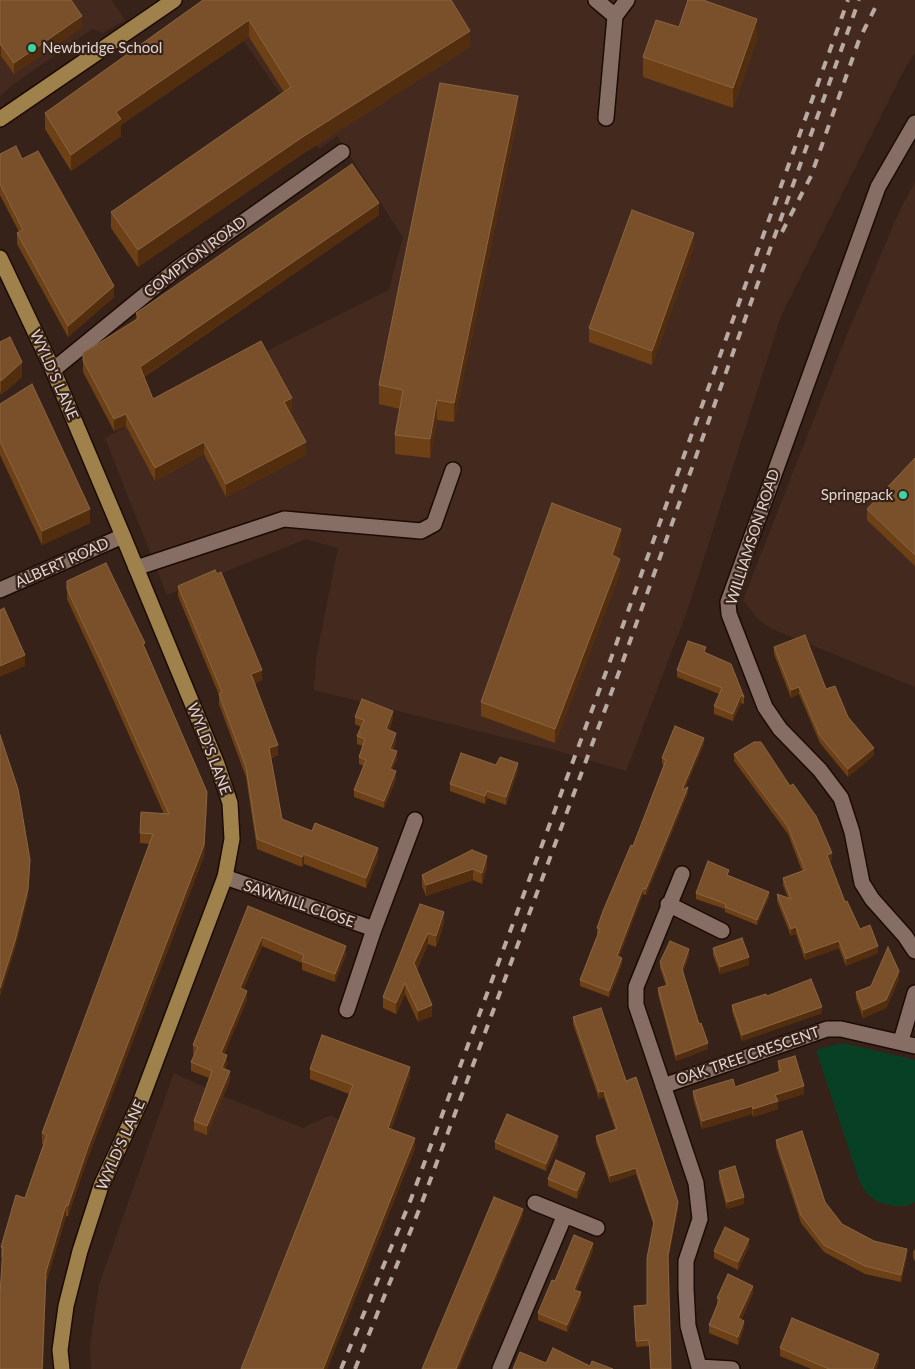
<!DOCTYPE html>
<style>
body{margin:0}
canvas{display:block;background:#362219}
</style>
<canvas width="915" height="1369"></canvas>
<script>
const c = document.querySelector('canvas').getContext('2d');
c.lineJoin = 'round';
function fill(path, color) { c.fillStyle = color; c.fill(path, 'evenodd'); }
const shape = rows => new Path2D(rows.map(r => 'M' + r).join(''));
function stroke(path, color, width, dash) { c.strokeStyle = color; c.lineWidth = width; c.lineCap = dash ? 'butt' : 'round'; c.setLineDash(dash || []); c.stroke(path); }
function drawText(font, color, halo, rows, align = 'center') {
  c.font = font + ' Lato,sans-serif'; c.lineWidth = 4.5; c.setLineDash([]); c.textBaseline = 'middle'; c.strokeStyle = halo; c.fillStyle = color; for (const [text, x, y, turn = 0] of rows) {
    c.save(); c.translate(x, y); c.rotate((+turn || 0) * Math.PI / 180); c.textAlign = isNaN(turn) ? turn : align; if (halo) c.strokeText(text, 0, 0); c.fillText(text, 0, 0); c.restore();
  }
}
fill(shape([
 [0,0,111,0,125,20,103,33,92,29,11,86,0,97],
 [215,0,915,0,915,53,905,68,781,316,687,611,626,771,555,750,314,690,316,659,338,548,306,539,167,595,105,438,261,354,389,290,403,237,337,136,319,149],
 [915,182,915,687,772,629,760,621,743,600,846,337,899,212],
 [174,1073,218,1094,303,1128,331,1115,343,1122,327,1369,91,1369,90,1347,99,1285]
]), '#442a1e');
fill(shape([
 [843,1043,915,1060,915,1202,907,1206,894,1206,878,1202,867,1194,859,1180,816,1050]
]), '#074025');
const minor = shape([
 [596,0,615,16,627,0],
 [606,118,615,16],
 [915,123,878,187,728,602,729,614,765,707,780,729,820,770,841,798,852,832,862,883,872,899,905,936,915,951],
 [53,370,178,268,342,152],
 [136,568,284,519,421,531,434,524,453,470],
 [0,590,123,536],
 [682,874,636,987,636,1005,696,1183,700,1219,686,1261,686,1289,688,1326,699,1367],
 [225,877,374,929,347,1010],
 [668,904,722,931],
 [374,929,415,820],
 [901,1041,915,993],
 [663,1086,827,1029,841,1029,915,1046],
 [535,1203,597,1228],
 [699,1367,732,1369],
 [500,1369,564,1217]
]);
const major = shape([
 [0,119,174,0],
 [0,258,53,370,123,536,217,764,230,803,232,839,225,877,141,1100,101,1186,80,1251,66,1306,60,1350,62,1369]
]);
stroke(minor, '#1c0b04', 18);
stroke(major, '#1c0b04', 18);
stroke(minor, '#866e64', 15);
stroke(major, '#9e814b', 15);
stroke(shape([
 [782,232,811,176,859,40,879,0],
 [341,1369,411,1199,609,664,848,0],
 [355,1369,421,1205,619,672,859,0]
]), '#baaaa4', 4, [9, 9]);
fill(shape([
 [0,0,82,27,14,74,1,56,0,56],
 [203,0,470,47,301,155,138,267,111,228,111,212,284,92,249,37,121,125,121,136,71,171,45,129,45,113],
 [679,27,757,39,733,108,643,77,643,57],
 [518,116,454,422,437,420,430,458,395,454,395,435,400,409,379,404,379,385],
 [0,154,22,159,114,297,68,337,17,244,17,233,19,232,0,195],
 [379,215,144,377,153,399,292,411,290,412,306,455,226,497,204,454,155,481,126,426,114,431,83,372,83,353,136,319,136,313],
 [694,247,652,365,589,342,589,328],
 [0,342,22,377,1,395,0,391],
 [0,404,90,523,42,545,0,455],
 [915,458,915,566,867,520,867,509],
 [621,543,616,557,620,573,555,743,481,716,481,702],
 [67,581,145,648,207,803,204,856,87,1160,68,1216,66,1216,46,1283,43,1369,0,1369,3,1258,1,1257,1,1247,25,1198,44,1144,42,1144,42,1133,150,844,140,843,140,833,164,814,104,679,67,599],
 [178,586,262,680,255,683,278,755,271,758,282,819,378,858,366,888,304,864,302,867,257,849,246,777,219,704,219,695,178,596],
 [774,647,826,689,874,755,848,777,820,743,799,694,791,698,774,654],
 [706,653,744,697,744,704,741,703,733,721,714,714,714,706,719,694,677,677,677,670],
 [355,717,393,719,389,730,396,740,393,750,397,759,392,770,396,779,384,808,354,797,354,790,364,766,359,764,359,757,363,746,357,744,357,736,361,727,355,724],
 [704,744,685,788,688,793,661,859,646,895,643,894,619,957,622,964,609,997,580,986,580,980,598,934,597,934,597,928,633,846,664,765,662,764,662,758],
 [734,754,832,860,829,861,845,902,860,929,878,953,846,966,839,948,805,960,796,934,791,936,777,901,777,894,788,898,783,885,783,878,802,871,788,834,734,761],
 [496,765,518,770,506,805,487,798,485,804,450,791,450,784],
 [487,867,482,884,473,880,426,896,422,886,422,875],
 [729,875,729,876,769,897,757,925,725,912,725,909,696,899,696,893],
 [420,904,444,923,436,947,428,944,417,969,432,1016,418,1022,405,994,396,1014,383,1008,383,997],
 [248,906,346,955,335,982,302,970,302,963,262,946,243,990,247,1000,224,1054,227,1064,225,1069,230,1080,207,1135,194,1130,194,1121,209,1078,191,1071,191,1062,194,1055,193,1054,193,1045],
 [713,948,749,965,720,974,713,955],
 [689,955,683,973,699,1024,708,1049,676,1061,658,994,658,988,666,986,660,968,660,962],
 [899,979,886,1008,863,1018,856,999,856,992,871,986],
 [767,996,822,1013,742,1041,732,1011,732,1005],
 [573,1017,626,1081,678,1208,668,1260,671,1369,650,1369,649,1346,636,1347,634,1312,647,1305,654,1226,636,1174,610,1183,596,1142,596,1136,615,1129,604,1097,599,1099,573,1024],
 [322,1035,410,1067,410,1077,391,1129,415,1138,415,1148,327,1369,241,1369,349,1094,310,1079,310,1069],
 [778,1061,804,1094,778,1102,778,1109,753,1117,752,1114,702,1129,693,1098,693,1091,735,1087,779,1072,778,1069],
 [776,1140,842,1224,874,1241,907,1256,901,1282,865,1274,824,1252,801,1223,776,1147],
 [495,1142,558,1144,546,1171,495,1149],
 [719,1171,744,1204,727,1209,719,1179],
 [548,1179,585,1180,577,1199,548,1186],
 [749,1246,738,1270,714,1258,714,1251],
 [915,1249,915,1261,913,1258,913,1251],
 [593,1251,576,1291,581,1300,567,1332,538,1320,538,1313,555,1281],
 [753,1293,741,1320,744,1328,738,1345,709,1333,709,1325,717,1304,717,1298],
 [780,1348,879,1362,876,1369,811,1369,780,1356]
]), '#6d4015');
fill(shape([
 [82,16,82,27,14,74,14,63],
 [757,19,757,39,733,108,733,88],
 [249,20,249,37,121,125,121,136,71,171,71,155,116,112],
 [470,31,470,47,301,155,138,267,138,250,301,138],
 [0,45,1,45,1,56,0,56],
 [518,96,518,116,454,422,454,403],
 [379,203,379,215,140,379,140,367],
 [694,233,694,247,652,365,652,351],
 [114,286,114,297,68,337,68,326],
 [22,362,22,377,1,395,1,381],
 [292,398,292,411,284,415,284,402],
 [437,400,437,420,430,458,430,439],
 [126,414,126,426,114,431,114,419],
 [204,442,204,454,155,481,155,468],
 [306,442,306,455,226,497,226,484],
 [90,509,90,523,42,545,42,531],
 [621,529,621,543,612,569,612,555],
 [620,559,620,573,555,743,555,729],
 [25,655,25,666,0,677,0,666],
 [262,670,262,680,251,684,251,674],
 [799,687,799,694,791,698,791,690],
 [741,695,741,703,733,721,733,714],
 [393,711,393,719,386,736,386,729],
 [396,733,396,740,390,756,390,749],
 [704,738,704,744,682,796,682,790],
 [278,745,278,755,269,758,269,748],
 [874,748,874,755,848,777,848,769],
 [397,751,397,759,390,776,390,769],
 [518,763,518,770,506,805,506,797],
 [396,771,396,779,384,808,384,801],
 [688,787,688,793,646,895,646,889],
 [487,791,487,798,485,804,485,796],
 [207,792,204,856,87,1160,68,1216,68,1206],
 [378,848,378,858,366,888,366,878],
 [832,853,832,860,827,862,827,855],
 [304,854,304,864,302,867,302,857],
 [487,856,487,867,482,884,482,873],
 [30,860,28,898,15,950,0,997,0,988],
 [473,869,473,880,426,896,426,885],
 [643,888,643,894,617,962,617,956],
 [769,892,769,897,757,925,757,920],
 [444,912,444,923,436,947,436,936],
 [796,927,796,934,791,936,791,929],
 [428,933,428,944,414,974,414,963],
 [262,937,262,946,240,997,240,988],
 [839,941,839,948,805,960,805,953],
 [346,946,346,955,335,982,335,974],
 [878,946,878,953,846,966,846,959],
 [689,949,689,955,682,975,682,969],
 [749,957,749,965,720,974,720,967],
 [622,958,622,964,609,997,609,991],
 [899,971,899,979,886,1008,863,1018,863,1010],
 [405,983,405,994,396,1014,396,1003],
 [247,991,247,1000,221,1062,221,1053],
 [432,1005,432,1016,418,1022,418,1011],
 [822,1007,822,1013,742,1041,742,1035],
 [708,1043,708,1049,676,1061,676,1055],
 [227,1055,227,1064,222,1077,222,1068],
 [410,1067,410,1077,388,1139,388,1128],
 [230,1071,230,1080,207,1135,207,1126],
 [804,1086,804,1094,778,1102,778,1109,753,1117,753,1109,775,1095],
 [604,1091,604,1097,599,1099,599,1092],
 [752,1106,752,1114,702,1129,702,1121],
 [558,1136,558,1144,546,1171,546,1164],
 [415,1138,415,1148,327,1369,323,1369],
 [636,1168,636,1174,610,1183,610,1176],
 [585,1173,585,1180,577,1199,577,1191],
 [744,1197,744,1204,727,1209,727,1202],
 [678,1202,678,1208,668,1261,668,1255],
 [66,1205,66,1216,46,1283,42,1369,46,1272],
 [523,1209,523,1216,459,1369,456,1369],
 [749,1239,749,1246,738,1270,738,1262],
 [593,1243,593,1251,574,1297,574,1290],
 [907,1249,907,1256,901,1282,901,1275],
 [753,1286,753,1293,738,1326,738,1318],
 [581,1292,581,1300,567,1332,567,1325],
 [744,1321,744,1328,738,1345,738,1337],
 [879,1354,879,1362,876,1369,873,1369]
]), '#522d0e');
const building = shape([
 [0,0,71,0,82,16,14,63,1,45,0,45,0,0],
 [203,0,451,0,470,31,301,138,138,250,111,212,291,87,249,20,116,112,121,119,71,155,45,113,203,0],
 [688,0,703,0,757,19,733,88,643,57,656,20,679,27,688,0],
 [440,83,518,96,454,403,437,400,430,439,395,435,403,390,379,385,440,83],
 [16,146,22,159,38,151,114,286,68,326,17,233,23,230,0,184,0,154,16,146],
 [352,164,379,203,140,367,153,399,261,341,292,398,284,402,306,442,226,484,204,442,155,468,126,414,114,419,83,360,83,353,139,318,136,313,352,164],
 [632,210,694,233,652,351,589,328,632,210],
 [10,337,22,362,1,381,0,377,0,342,10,337],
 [32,384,90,509,42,531,0,441,0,404,32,384],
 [915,458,915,555,867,509,915,458],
 [552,503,621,529,612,555,620,559,555,729,481,702,552,503],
 [106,563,145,643,143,644,207,792,204,845,87,1150,68,1206,66,1205,46,1272,42,1369,0,1369,0,1294,3,1247,1,1247,16,1195,25,1198,47,1135,42,1133,153,834,140,833,141,812,169,814,104,668,67,589,67,581,106,563],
 [215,570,217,574,221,572,262,670,251,674,278,745,269,748,282,819,312,831,315,823,378,848,366,878,304,854,302,857,257,839,246,767,219,694,222,692,178,586,215,570],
 [4,608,25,655,0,666,0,610,4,608],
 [805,635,826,689,835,686,848,717,874,748,848,769,820,736,799,687,791,690,774,647,805,635],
 [688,641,706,647,704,652,731,664,744,697,741,695,733,714,714,706,722,688,677,670,688,641],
 [362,699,393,711,386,729,396,733,390,749,397,751,390,769,396,771,384,801,354,790,366,760,359,757,365,739,357,736,364,720,355,717,362,699],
 [675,726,704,738,682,790,688,787,661,853,646,889,643,888,617,956,622,958,609,991,580,980,600,929,597,928,603,911,631,845,633,846,666,760,662,758,675,726],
 [0,735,18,789,30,860,28,889,15,941,0,988,0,735],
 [754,742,761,742,790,786,793,784,816,816,832,853,827,855,845,902,847,901,860,929,870,925,878,946,846,959,839,941,805,953,796,927,791,929,777,894,791,899,783,878,805,870,788,827,734,754,754,742],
 [461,753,496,765,500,757,518,763,506,797,487,791,485,796,450,784,461,753],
 [472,850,487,856,482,873,473,869,426,885,422,875,472,850],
 [708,861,729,870,727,875,769,892,757,920,725,907,726,904,696,893,708,861],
 [420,904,444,912,436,936,428,933,414,963,432,1005,418,1011,405,983,396,1003,383,997,420,904],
 [248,906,346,946,335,974,302,961,304,955,262,937,240,988,247,991,221,1053,227,1055,222,1068,230,1071,207,1126,194,1121,212,1071,191,1062,198,1047,193,1045,248,906],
 [742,938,749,957,720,967,713,948,742,938],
 [670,941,689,949,682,969,699,1024,701,1023,708,1043,676,1055,658,988,668,985,660,962,670,941],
 [888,947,899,971,886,1000,863,1010,856,992,871,986,888,947],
 [811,979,822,1007,742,1035,732,1005,766,994,767,996,811,979],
 [601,1008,626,1081,636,1077,678,1202,668,1255,671,1369,651,1369,649,1340,636,1341,634,1306,647,1305,647,1258,654,1222,636,1168,610,1176,596,1136,617,1129,604,1091,599,1092,573,1017,601,1008],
 [322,1035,410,1067,388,1128,415,1138,323,1369,241,1369,353,1085,310,1069,322,1035],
 [795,1056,804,1086,775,1095,778,1101,753,1109,752,1106,702,1121,693,1091,733,1079,735,1087,781,1071,778,1061,795,1056],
 [507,1114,558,1136,546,1164,495,1142,507,1114],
 [802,1131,825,1202,842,1224,874,1241,907,1249,901,1275,865,1266,824,1245,801,1215,776,1140,802,1131],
 [556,1160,585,1173,577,1191,548,1179,556,1160],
 [735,1166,744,1197,727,1202,719,1171,735,1166],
 [494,1197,523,1209,456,1369,422,1369,494,1197],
 [725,1227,749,1239,738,1262,714,1251,725,1227],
 [574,1235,593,1243,574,1290,581,1292,567,1325,538,1313,552,1280,555,1281,574,1235],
 [728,1274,753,1286,738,1318,744,1321,738,1337,709,1325,720,1299,717,1298,728,1274],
 [792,1318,879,1354,873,1369,829,1369,780,1348,792,1318],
 [553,1348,590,1366,592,1361,613,1369,513,1369,520,1352,546,1363,553,1348]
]);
fill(building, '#795029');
stroke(building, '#8a6543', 1);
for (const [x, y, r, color] of [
 [32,48,5,"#3cd4a4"],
 [903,495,5,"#3cd4a4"]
]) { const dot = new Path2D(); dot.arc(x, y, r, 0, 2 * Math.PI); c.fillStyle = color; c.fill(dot); stroke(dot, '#362219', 2); }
drawText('15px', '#e2d4ce', '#362219', [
 ["Newbridge School",42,48],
 ["Springpack",893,495,"right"]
], 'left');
drawText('15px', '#e2d4ce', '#362219', [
 ["COMPTON ROAD",195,257,-37],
 ["WYLD'S LANE",54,375,66],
 ["WILLIAMSON ROAD",753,537,-72],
 ["ALBERT ROAD",62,563,-24],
 ["WYLD'S LANE",209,749,69],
 ["SAWMILL CLOSE",299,904,19],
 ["OAK TREE CRESCENT",748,1056,-19],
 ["WYLD'S LANE",121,1145,-66]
]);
</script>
